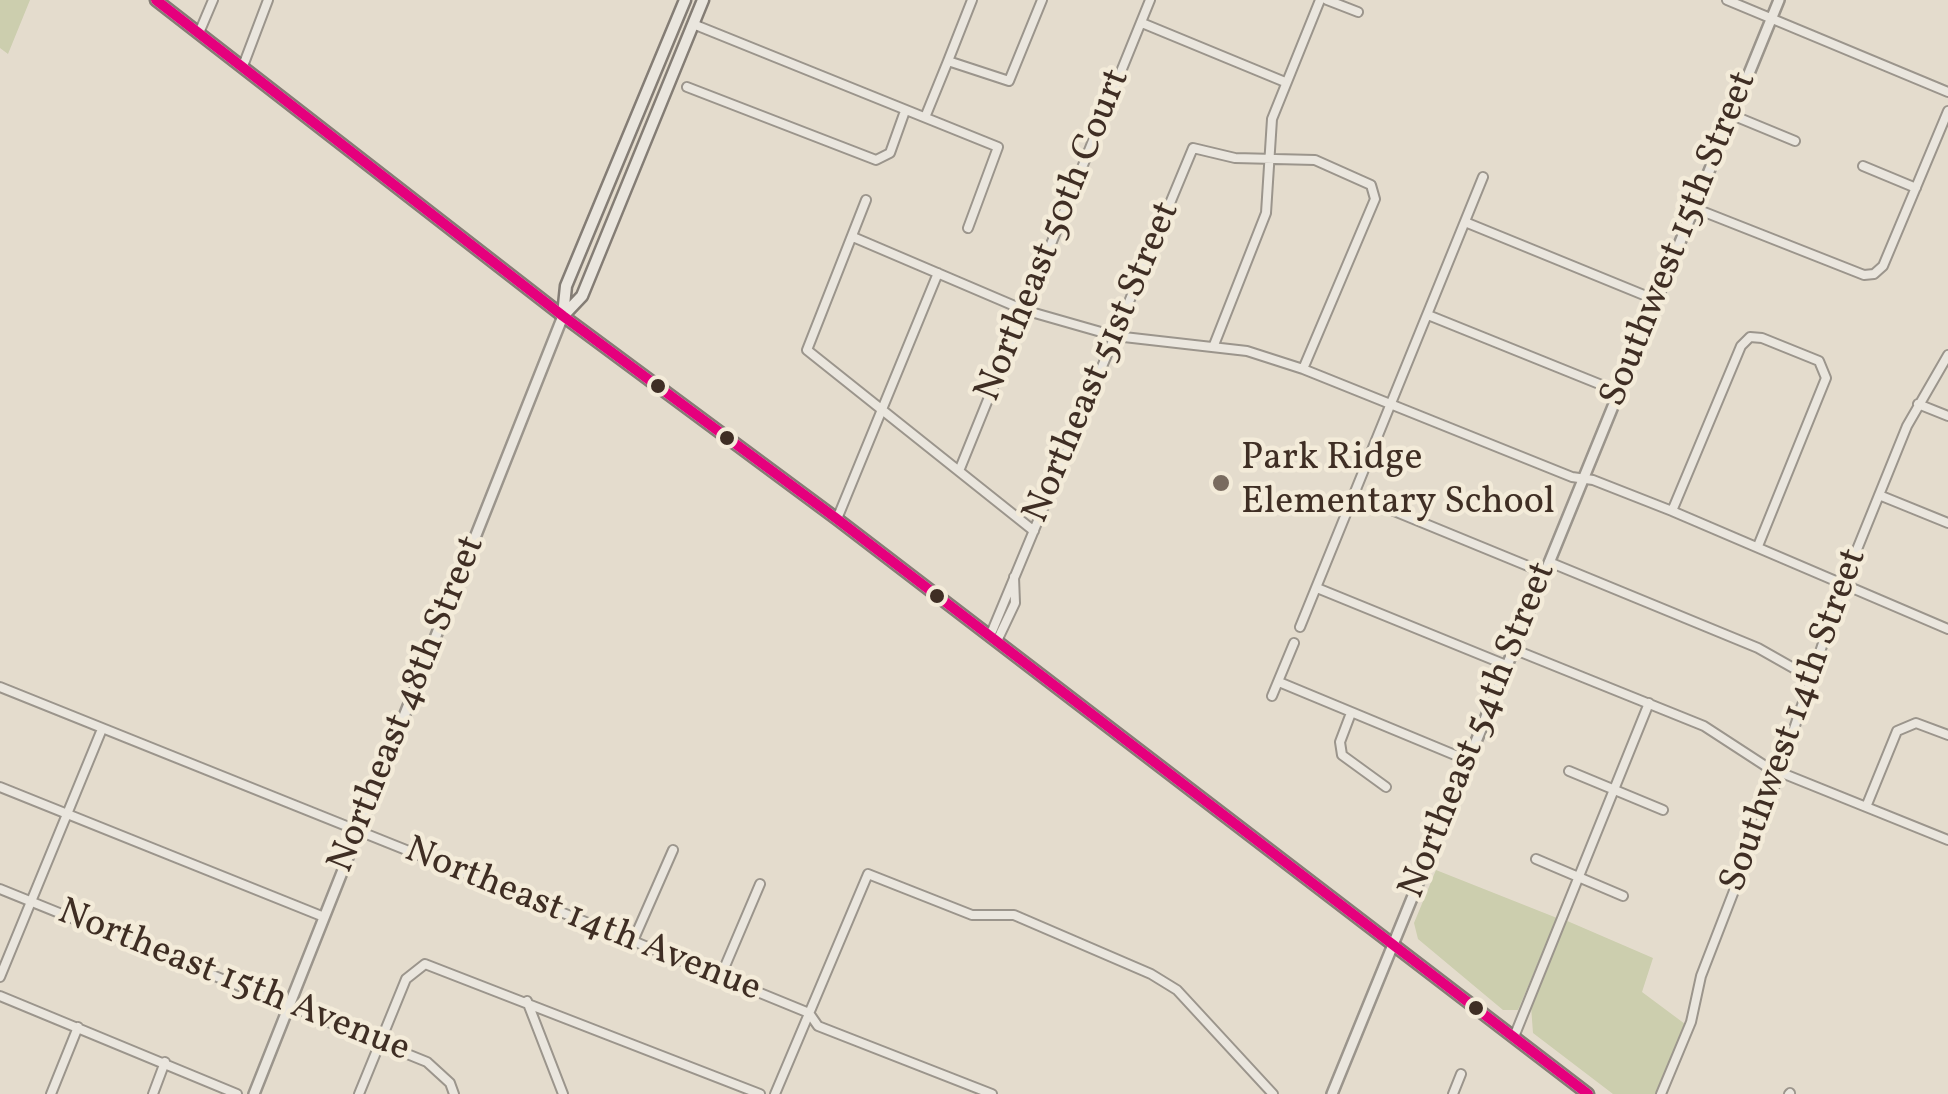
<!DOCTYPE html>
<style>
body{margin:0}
canvas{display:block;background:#e4dccd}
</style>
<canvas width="1948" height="1094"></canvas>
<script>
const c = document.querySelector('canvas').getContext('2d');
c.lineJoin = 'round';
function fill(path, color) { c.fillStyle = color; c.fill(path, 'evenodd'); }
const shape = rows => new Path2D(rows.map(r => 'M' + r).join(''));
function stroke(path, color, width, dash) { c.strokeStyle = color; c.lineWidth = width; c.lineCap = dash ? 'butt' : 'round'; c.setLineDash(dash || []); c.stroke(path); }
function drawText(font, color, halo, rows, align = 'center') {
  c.font = font + ' Vollkorn,serif'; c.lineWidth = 9; c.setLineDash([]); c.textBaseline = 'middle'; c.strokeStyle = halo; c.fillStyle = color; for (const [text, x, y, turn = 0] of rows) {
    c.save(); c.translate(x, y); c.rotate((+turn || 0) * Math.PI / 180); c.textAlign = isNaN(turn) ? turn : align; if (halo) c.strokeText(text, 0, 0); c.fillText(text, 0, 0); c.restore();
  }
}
fill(shape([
 [0,0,30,0,8,54,0,48],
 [1436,870,1557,918,1518,1010,1503,1010,1418,939,1414,923],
 [1565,920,1653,958,1642,992,1685,1024,1655,1094,1613,1094,1533,1033,1531,1006]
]), '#ccceae');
const minor = shape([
 [1327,0,1358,12],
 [1727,0,1948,92],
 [1142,23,1285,82],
 [693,24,998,147,968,228],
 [199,33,213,0],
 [948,61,972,0],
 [243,66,268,0],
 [687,87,876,160,890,153,905,111],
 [926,115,948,61,1009,81,1042,0],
 [1732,115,1795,141],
 [1863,166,1916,188],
 [866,200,807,350,1034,531],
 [1694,208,1864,275,1874,274,1883,266,1948,111],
 [1465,222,1656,300],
 [853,237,1024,310,1115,336,1247,351,1303,369,1572,477,1593,480,1672,511,1948,629],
 [1428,315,1619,392],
 [1214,345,1266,213,1272,119,1320,0],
 [1918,404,1948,416],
 [959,471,1150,0],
 [1355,495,1545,573],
 [1879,495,1948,523],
 [1672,511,1741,346,1750,337,1762,338,1819,361,1826,378,1758,546],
 [837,519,938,273],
 [1549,562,1758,648,1811,678],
 [1317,588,1506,665],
 [1300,627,1483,177],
 [990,636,1193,148,1235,158,1315,160,1371,185,1375,199,1303,369],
 [997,641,1015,603,1014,577],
 [1513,649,1704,726,1767,767,1948,840],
 [1279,682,1467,760],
 [0,687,633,941,809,1013,818,1026,992,1094],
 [1272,696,1294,643],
 [1351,713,1340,742,1342,755,1386,787],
 [1569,771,1663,810],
 [0,787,324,917],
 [1866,807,1897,731,1916,723,1948,735],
 [1536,859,1623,896],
 [0,889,427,1062,450,1083,454,1094],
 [633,941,673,850],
 [0,977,102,729],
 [720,978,760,884],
 [0,996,237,1094],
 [527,1001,563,1094],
 [1514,1037,1649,703],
 [51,1094,78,1027],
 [153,1094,165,1062],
 [359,1094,406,979,425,964,760,1094],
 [775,1094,868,874,972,915,1014,915,1151,974,1177,990,1273,1094],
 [1453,1094,1461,1074],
 [1661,1094,1691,1022,1701,976,1775,785,1843,584,1907,426,1948,355],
 [1789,1094,1790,1093]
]);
const tertiary = shape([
 [254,1094,563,316],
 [1332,1094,1779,0]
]);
const secondary = shape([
 [156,0,563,316,837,519,1588,1094],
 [563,315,566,286,685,0],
 [563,316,582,296,703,0]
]);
stroke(minor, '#9b958c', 12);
stroke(tertiary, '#9b958c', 14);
stroke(secondary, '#847d75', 15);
stroke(minor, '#eae6de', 8);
stroke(tertiary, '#eae6de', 9);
stroke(secondary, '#eae6de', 10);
stroke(shape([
 [156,0,563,316,837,519,1588,1094]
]), '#e5007d', 10);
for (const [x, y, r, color] of [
 [658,386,9,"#3f2e24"],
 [727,438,9,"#3f2e24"],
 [1221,483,10,"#796b5f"],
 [937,596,9,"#3f2e24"],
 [1476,1008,9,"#3f2e24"]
]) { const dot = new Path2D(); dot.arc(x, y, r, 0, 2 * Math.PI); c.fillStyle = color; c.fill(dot); stroke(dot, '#f3ebd9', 4); }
drawText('38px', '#3f2e24', '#f3ebd9', [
 ["Northeast 50th Court",1055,236,-68],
 ["Southwest 15th Street",1681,240,-68],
 ["Northeast 51st Street",1104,363,-67],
 ["Northeast 48th Street",409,705,-68],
 ["Southwest 14th Street",1796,721,-70],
 ["Northeast 54th Street",1480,731,-68],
 ["Northeast 14th Avenue",582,922,22],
 ["Northeast 15th Avenue",233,983,22]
]);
drawText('38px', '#3f2e24', '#f3ebd9', [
 ["Park Ridge",1241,461],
 ["Elementary School",1241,505]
], 'left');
</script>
